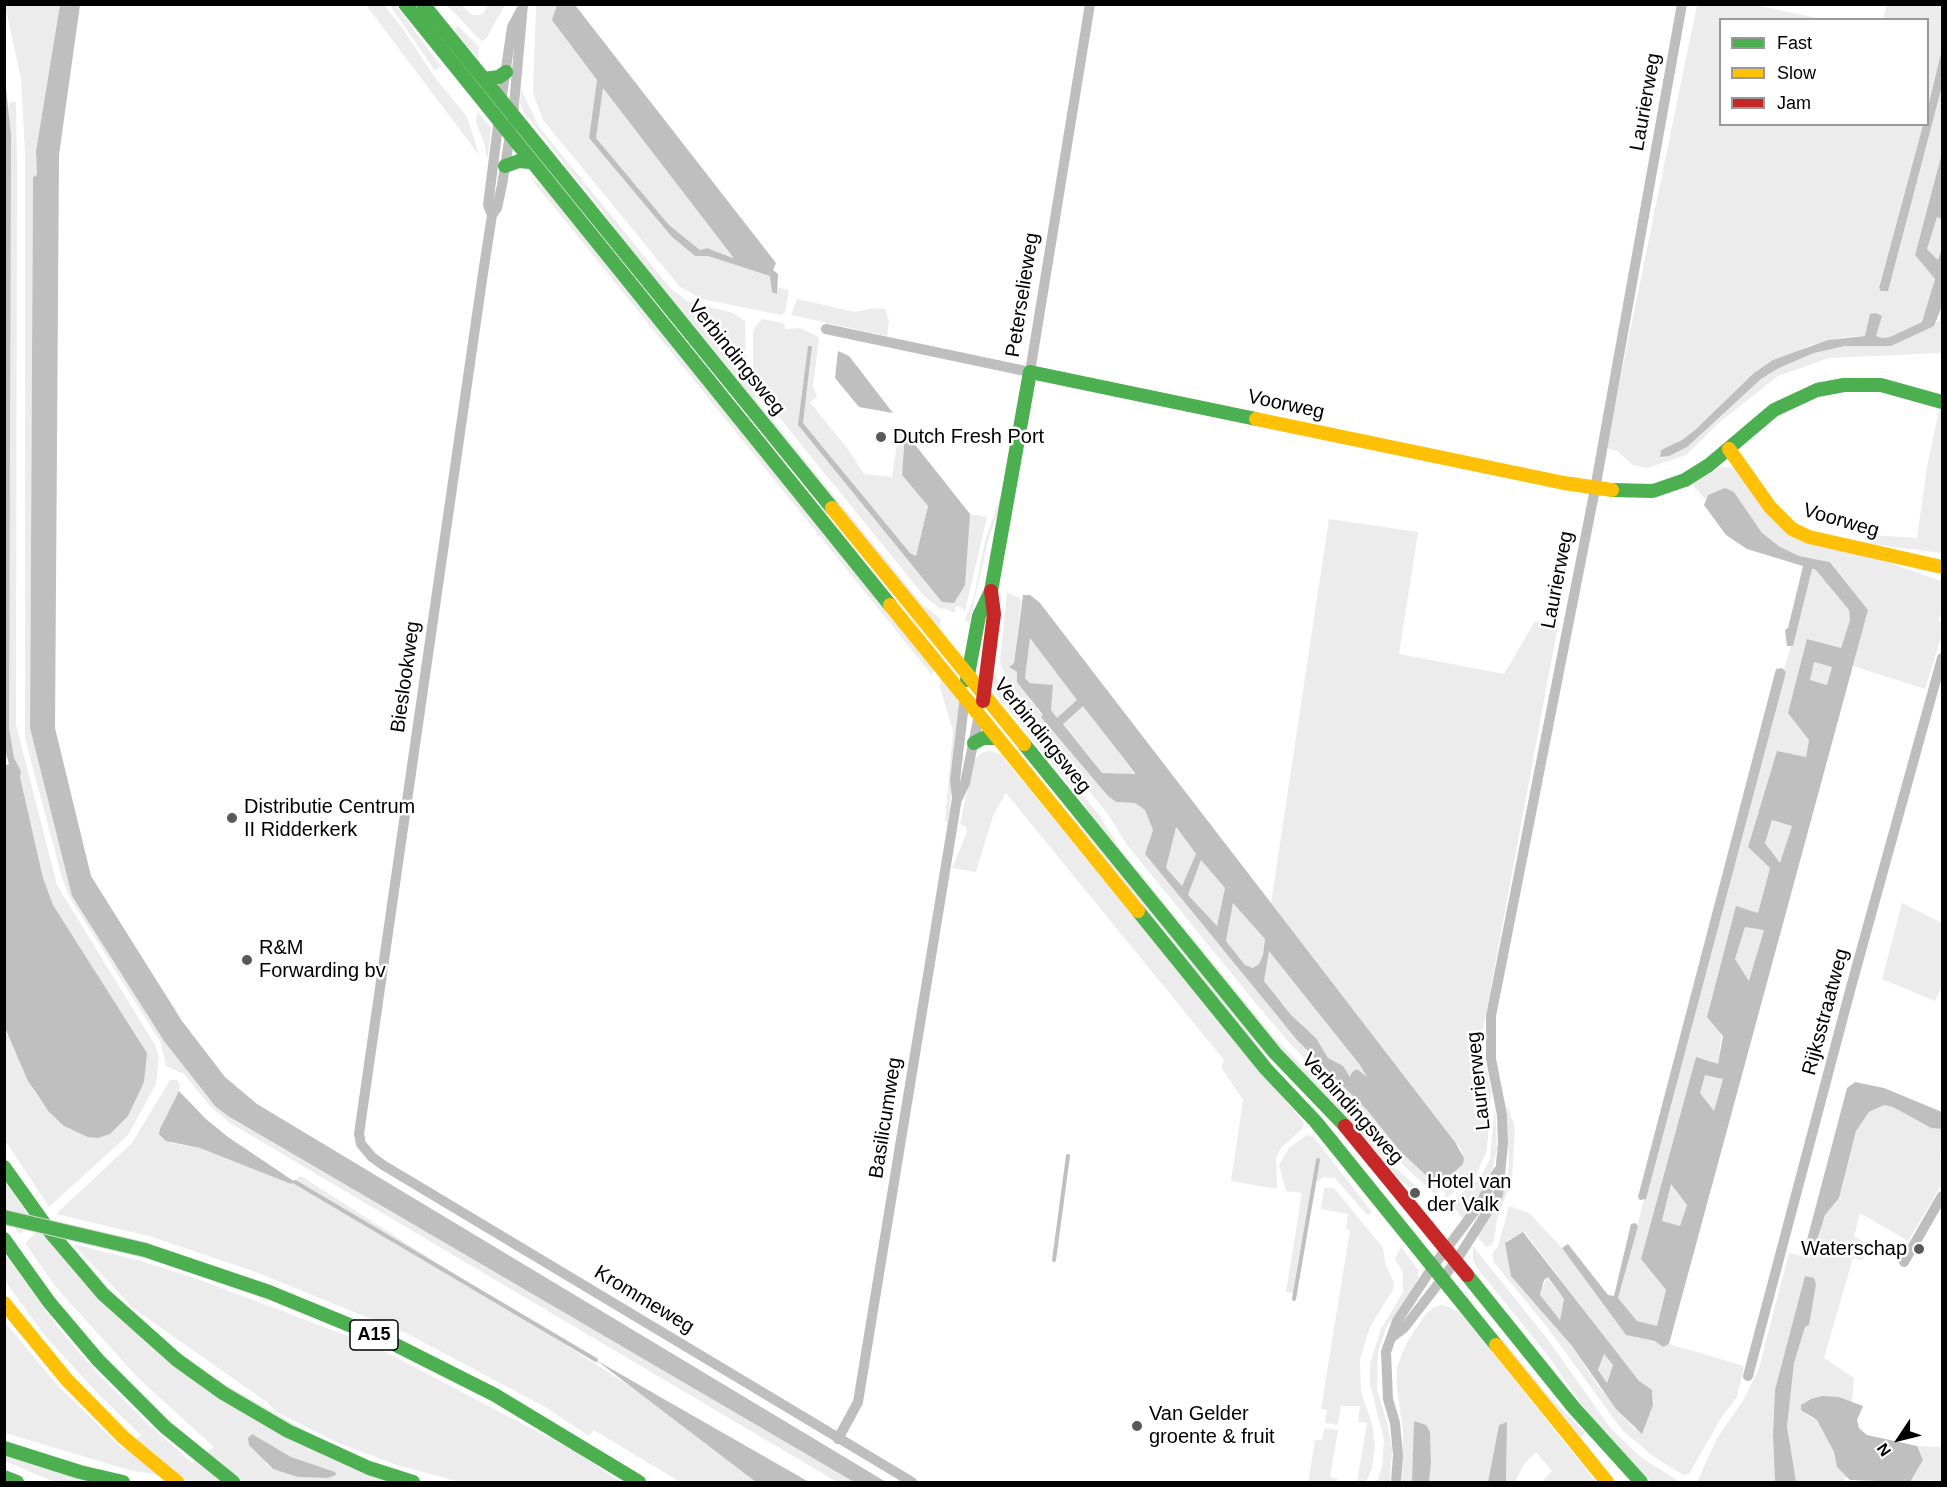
<!DOCTYPE html>
<style>
body{margin:0}
#map{position:relative;width:1947px;height:1487px;overflow:hidden;background:#fff;font-family:Arial,sans-serif}
canvas{display:block}
.frame{position:absolute;inset:0;border:6px solid #000;pointer-events:none}
.legend{position:absolute;left:1719px;top:18px;width:210px;height:108px;box-sizing:border-box;background:#fff;border:2px solid #999;margin:0;padding:8px 10px;list-style:none;font-size:18px;color:#000}
.legend li{display:flex;align-items:center;gap:12px;height:30px}
.legend b{width:30px;border:2px solid #999}
.north{position:absolute;left:1869px;top:1409px;width:60px;height:60px;-webkit-text-stroke:4px #fff;paint-order:stroke;rotate:235deg;font-size:16px;font-weight:700;line-height:24px;text-align:center;color:#000}
.north::after{content:'';display:block;margin:auto;width:21px;height:27px;background:#000;clip-path:polygon(50% 0,100% 100%,50% 72%,0 100%)}
</style>
<div id="map">
<canvas width="1947" height="1487"></canvas>
<div class="frame"></div>
<ul class="legend">
<li><b style="height:8px;background:#4caf50"></b>Fast</li>
<li><b style="height:8px;background:#ffc107"></b>Slow</li>
<li><b style="height:8px;background:#c62828"></b>Jam</li>
</ul>
<div class="north">N</div>
</div>
<script>
const c = document.querySelector('canvas').getContext('2d');
c.lineJoin = 'round';
function fill(path, color) { c.fillStyle = color; c.fill(path, 'evenodd'); }
const shape = rows => new Path2D(rows.map(r => 'M' + r).join(''));
function stroke(path, color, width, dash) { c.strokeStyle = color; c.lineWidth = width; c.lineCap = dash ? 'butt' : 'round'; c.setLineDash(dash || []); c.stroke(path); }
function drawText(font, color, halo, rows, align = 'center') {
  c.font = font + ' Arial,sans-serif'; c.lineWidth = 5; c.setLineDash([]); c.textBaseline = 'middle'; c.strokeStyle = halo; c.fillStyle = color; for (const [text, x, y, turn = 0] of rows) {
    c.save(); c.translate(x, y); c.rotate((+turn || 0) * Math.PI / 180); c.textAlign = isNaN(turn) ? turn : align; if (halo) c.strokeText(text, 0, 0); c.fillText(text, 0, 0); c.restore();
  }
}
fill(shape([
 [5,5,60,5,36,151,37,176,33,177,30,728,72,896,164,1041,215,1106,228,1116,854,1482,837,1482,230,1123,210,1106,184,1074,166,1066,161,1043,70,898,62,878,25,738,25,152,21,79],
 [366,5,384,5,403,29,433,75,467,117,479,155],
 [390,5,395,5,441,66,435,71],
 [447,5,461,5,472,15,478,15,483,14,488,5,505,5,486,39,481,41],
 [536,5,557,5,553,20,597,80,589,138,672,237,695,256,708,256,771,276,772,291,777,294,778,288,789,290,785,312,781,315,702,299,680,287,543,120,533,93],
 [1697,5,1754,5,1823,19,1720,20,1720,124,1923,125,1879,287,1887,291,1942,86,1942,153,1915,255,1935,279,1922,322,1890,337,1882,338,1876,337,1875,315,1865,336,1844,337,1811,345,1754,373,1695,430,1682,440,1661,450,1660,457,1663,458,1761,379,1779,368,1814,353,1845,346,1891,346,1939,321,1942,306,1942,353,1829,358,1778,376,1721,421,1686,455,1647,468,1633,465,1617,451,1606,448],
 [1887,5,1942,5,1942,49,1928,107,1928,20,1883,20],
 [458,26,479,47,478,59,454,30],
 [602,87,734,258,707,248,700,250,669,225,596,138],
 [521,89,539,127,671,289,689,302,733,313,745,321,746,370,757,401,922,604,941,619,939,631,627,249,611,222,524,113,520,104],
 [9,102,16,102,17,162,16,725,57,885,155,1045,159,1058,156,1084,128,1135,49,1207,5,1140,4,1028,34,1092,55,1118,147,1053,53,905,43,878,20,777,21,771,14,758,9,728],
 [477,111,491,128,488,156,486,156,485,146,476,122],
 [529,176,548,191,934,665,932,675],
 [1937,216,1942,219,1942,248,1939,261,1927,249],
 [797,299,855,312,874,308,885,309,889,321,887,336,791,315],
 [762,319,783,323,786,329,800,328,817,336,819,339,813,386,817,397,810,402,850,452,864,474,892,477,899,431,905,432,902,475,928,506,916,556,910,553,803,423,812,347,798,425,942,602,970,514,987,517,965,611,961,606,955,607,955,613,943,608,942,610,924,596,762,396,753,373,753,332,755,327],
 [1939,410,1942,411,1942,553,1871,544,1869,535,1917,538,1927,467],
 [1721,467,1730,467,1737,471,1771,516,1894,565,1942,581,1942,612,1938,620,1942,622,1942,634,1925,689,1853,666,1868,610,1831,562,1799,556,1779,548,1762,533,1734,492,1708,495,1705,499,1692,484],
 [1002,492,999,510,988,541,969,624,965,619,973,601,985,541],
 [1329,519,1418,532,1399,654,1504,674,1535,621,1558,625,1483,1030,1483,1057,1491,1090,1487,1150,1477,1173,1446,1198,1444,1190,1438,1189,1437,1196,1403,1165,1362,1117,1292,1046,1258,1006,1127,845,1107,813,1014,700,1000,662,1007,592,1020,598,1021,602,1014,663,1009,667,1017,672,1030,700,1108,796,1116,802,1135,803,1145,810,1153,830,1145,854,1297,1040,1367,1110,1402,1152,1433,1180,1444,1179,1454,1172,1463,1153,1460,1148,1271,903],
 [1811,569,1815,569,1849,610,1850,620,1841,648,1807,639,1809,740,1806,757,1777,752,1748,847,1770,868,1758,913,1736,907,1718,1065,1696,1058,1641,1259,1666,1290,1657,1327,1637,1321,1618,1298],
 [1030,637,1078,700,1057,718,1051,710,1053,685,1030,683,1025,678],
 [1813,662,1833,667,1827,685,1810,680],
 [994,670,1005,700,1099,815,1121,850,1272,1035,1348,1113,1392,1165,1416,1186,1412,1190,1394,1175,1304,1077,1097,827,1080,798,993,690,991,684],
 [941,676,960,700,948,822,945,821,953,731,940,688],
 [1083,705,1135,774,1102,773,1063,723],
 [991,751,1001,755,1304,1123,1303,1128,1281,1148,1276,1157,1277,1189,1231,1181,1243,1100,1221,1067,1224,1060,1006,793,993,816,976,872,952,868,967,832,966,827,960,824,974,760,983,752],
 [1065,810,1093,835,1239,1015,1266,1055,1262,1058],
 [1772,820,1792,826,1780,864,1765,843],
 [1175,827,1196,854,1182,886,1166,868],
 [1201,859,1225,888,1217,927,1188,895],
 [1233,902,1265,939,1263,955,1259,964,1253,968,1245,965,1226,941],
 [1902,903,1942,923,1942,987,1935,1001,1882,979],
 [1745,927,1764,929,1750,982,1735,959],
 [1270,951,1360,1065,1367,1077,1357,1069,1350,1077,1344,1068,1328,1058,1316,1038,1291,1015,1264,981,1267,953],
 [1705,1074,1723,1079,1714,1112,1700,1093],
 [170,1080,177,1080,180,1085,179,1091,160,1134,172,1143,200,1148,291,1184,301,1176,647,1397,756,1482,680,1482,594,1430,589,1436,545,1407,408,1334,253,1271,149,1236,56,1214,132,1143],
 [1495,1105,1497,1148,1491,1176,1464,1220,1450,1203,1480,1178,1490,1159],
 [1507,1105,1515,1127,1512,1179,1497,1219,1494,1240,1492,1245,1486,1247,1477,1236,1503,1192,1509,1167],
 [1884,1105,1893,1107,1931,1128,1942,1129,1940,1160,1942,1161,1942,1184,1908,1241,1860,1213,1854,1236,1878,1250,1867,1253,1862,1260,1853,1258,1824,1358,1854,1378,1852,1402,1839,1397,1806,1415,1817,1420,1834,1452,1837,1467,1847,1477,1842,1482,1796,1482,1793,1473,1787,1427,1794,1363,1816,1284,1773,1436,1775,1482,1697,1482,1717,1438,1744,1399,1759,1368,1789,1253,1809,1258,1825,1215,1839,1198,1856,1131,1869,1112],
 [1307,1135,1313,1136,1372,1212,1367,1215,1335,1178,1324,1177,1314,1184,1295,1294,1286,1292,1302,1193,1286,1191,1279,1165,1289,1148],
 [4,1179,33,1222,19,1234,5,1212],
 [1671,1184,1687,1205,1680,1226,1662,1222],
 [1324,1188,1334,1188,1383,1248,1385,1263,1394,1283,1393,1290,1370,1327,1360,1359,1361,1392,1372,1424,1375,1445,1372,1468,1366,1482,1357,1482,1367,1423,1358,1422,1360,1406,1341,1406,1338,1425,1325,1423,1327,1410,1321,1409,1350,1230,1346,1229,1348,1214,1321,1209],
 [1509,1206,1529,1213,1562,1248,1626,1335,1655,1341,1663,1347,1669,1344,1744,1366,1737,1397,1721,1418,1689,1474,1683,1475,1653,1456,1622,1430,1547,1327,1493,1261,1493,1253,1498,1246],
 [1525,1232,1613,1349,1643,1386,1652,1390,1654,1402,1635,1430,1596,1383,1572,1346,1518,1281,1508,1240],
 [41,1228,145,1338,395,1482,201,1482,129,1470,5,1433,4,1321,58,1386,124,1450,141,1435,101,1397,45,1336,5,1281,5,1259,7,1257,60,1330,98,1374,147,1423,192,1463,214,1447,138,1378,55,1286,25,1243],
 [252,1434,291,1457,336,1473,328,1478,312,1478,273,1469,266,1464],
 [73,1244,141,1261,203,1281,374,1346,578,1453,620,1482,459,1482,394,1464,336,1442,275,1411,268,1403,133,1308],
 [1473,1246,1549,1341,1611,1429,1642,1458,1680,1482,1651,1482,1588,1414,1552,1361,1478,1269,1473,1261],
 [1401,1247,1418,1269,1418,1278,1413,1291,1387,1326,1378,1351,1377,1389,1388,1426,1392,1449,1390,1482,1377,1482,1382,1467,1384,1440,1370,1384,1370,1364,1381,1329,1403,1292,1403,1273,1395,1259],
 [1547,1277,1564,1299,1560,1320,1540,1295],
 [1443,1305,1460,1312,1596,1482,1542,1482,1552,1471,1536,1452,1524,1464,1515,1482,1506,1482,1507,1423,1499,1425,1488,1482,1429,1482,1431,1463,1430,1432,1414,1458,1412,1482,1402,1482,1403,1431,1397,1389,1397,1367,1407,1342,1426,1314,1434,1307],
 [1503,1340,1548,1395,1585,1433,1580,1440,1501,1343],
 [1604,1354,1613,1365,1607,1383,1598,1370],
 [1324,1428,1338,1430,1330,1477,1338,1479,1337,1482,1308,1482,1315,1440,1322,1440],
 [1917,1446,1942,1447,1942,1482,1930,1480,1910,1482,1923,1460],
 [4,1456,93,1482,54,1482,5,1461]
]), '#ececec');
fill(shape([
 [60,5,80,5,59,155,55,728,91,876,182,1021,225,1077,257,1104,886,1482,854,1482,228,1116,215,1106,164,1041,72,896,30,728,33,177,37,175,36,151],
 [557,5,575,5,776,263,773,270,778,274,777,294,772,292,770,276,708,256,695,256,672,237,589,138,597,80,552,20],
 [603,88,733,257,733,258,707,248,700,250,669,225,596,138],
 [1942,49,1942,86,1888,291,1881,291,1879,288,1923,125,1928,124,1928,107],
 [4,69,11,135,9,728,14,758,21,771,20,777,43,878,53,905,147,1053,144,1082,128,1116,110,1134,98,1138,88,1137,64,1126,49,1112,28,1081,5,1028,4,766,9,764,4,747],
 [1942,153,1942,219,1937,217,1927,249,1938,260,1942,248,1942,306,1934,326,1891,346,1845,346,1814,353,1779,368,1761,379,1687,447,1669,456,1660,457,1661,450,1682,440,1695,430,1754,373,1773,360,1828,340,1865,336,1870,314,1876,313,1882,316,1876,336,1882,338,1890,337,1922,322,1935,279,1915,255],
 [808,346,812,346,803,423,910,553,916,556,928,506,902,475,905,432,970,514,965,585,954,603,942,602,798,425],
 [838,351,849,356,893,413,859,407,835,378],
 [1725,488,1734,492,1762,533,1780,547,1799,556,1830,562,1868,610,1669,1344,1663,1347,1655,1341,1626,1335,1562,1248,1568,1244,1608,1295,1614,1296,1631,1224,1635,1223,1638,1226,1618,1298,1637,1321,1657,1326,1666,1290,1641,1259,1696,1057,1718,1064,1723,1036,1707,1017,1736,906,1758,913,1770,868,1748,847,1777,751,1806,757,1809,740,1788,713,1807,639,1841,648,1850,620,1849,610,1815,569,1812,569,1793,646,1787,646,1785,630,1788,628,1803,566,1747,549,1726,535,1704,505,1708,495],
 [1814,662,1832,667,1827,685,1810,680],
 [1772,820,1792,826,1780,863,1765,843],
 [1745,927,1764,930,1749,981,1735,959],
 [1705,1075,1723,1079,1714,1111,1700,1093],
 [1671,1184,1687,1205,1680,1226,1662,1221],
 [1023,595,1030,595,1040,603,1455,1142,1464,1158,1463,1164,1452,1174,1438,1181,1429,1178,1401,1152,1367,1110,1297,1040,1145,854,1153,830,1145,810,1135,803,1116,802,1108,796,1041,717,1043,715,1017,682,1017,672,1009,667,1014,663],
 [1030,638,1077,700,1057,718,1051,710,1053,685,1030,683,1025,678],
 [1083,706,1135,773,1135,774,1102,773,1063,724],
 [1176,827,1196,854,1182,886,1166,868],
 [1201,860,1225,888,1217,926,1188,895],
 [1233,903,1265,939,1263,955,1259,964,1253,968,1245,965,1226,941],
 [1269,951,1360,1065,1367,1077,1357,1069,1352,1072,1350,1077,1343,1066,1328,1058,1316,1038,1291,1015,1264,981],
 [1782,668,1786,672,1646,1199,1640,1200,1638,1197,1776,669],
 [1855,1082,1884,1088,1942,1112,1942,1129,1931,1128,1893,1107,1884,1105,1869,1112,1856,1131,1839,1198,1825,1215,1816,1243,1807,1240,1847,1088],
 [179,1091,206,1119,228,1137,295,1182,291,1184,200,1148,166,1141,159,1134,160,1129],
 [1523,1232,1639,1381,1652,1390,1653,1405,1642,1434,1616,1409,1572,1346,1511,1276,1505,1243],
 [1548,1277,1564,1299,1560,1320,1540,1295,1544,1280],
 [1604,1354,1613,1365,1607,1383,1598,1370],
 [1805,1276,1814,1278,1816,1284,1809,1325,1805,1327,1794,1363,1787,1427,1796,1482,1775,1482,1773,1436,1775,1390],
 [596,1360,662,1398,809,1482,756,1482],
 [1822,1396,1839,1397,1863,1406,1857,1420,1859,1428,1867,1435,1917,1446,1923,1460,1910,1482,1850,1480,1837,1467,1834,1452,1817,1420,1801,1410,1801,1405,1811,1399],
 [1414,1421,1426,1425,1430,1432,1431,1463,1429,1482,1412,1482],
 [1507,1422,1506,1482,1488,1482,1499,1425],
 [252,1434,291,1457,335,1472,336,1475,328,1478,298,1477,273,1469,249,1445,248,1438]
]), '#bfbfbf');
stroke(shape([
 [295,1182,596,1360],
 [1054,1260,1068,1156],
 [1294,1299,1318,1160]
]), '#bfbfbf', 4);
stroke(shape([
 [523,4,513,116,502,185,497,208,492,215,482,280,359,1134,361,1144,372,1157,383,1165,912,1482],
 [501,102,512,27,521,10],
 [492,215,488,205,499,118],
 [826,329,1030,372,1090,4],
 [958,798,965,783,979,715],
 [1904,1262,1942,1196],
 [1392,1337,1404,1328,1456,1261,1498,1195,1503,1143,1502,1115,1491,1059,1491,1016,1595,489,1682,4],
 [1748,1376,1851,987,1942,658],
 [838,1439,858,1402,957,798,955,780,965,696],
 [1396,1482,1398,1455,1395,1423,1388,1399,1386,1352,1397,1321,1432,1268,1480,1204,1498,1171]
]), '#bebebe', 10);
stroke(shape([
 [405,4,890,605],
 [423,4,832,508],
 [484,79,499,77,506,72],
 [505,166,519,161,530,162],
 [1612,490,1653,491,1685,480,1709,465,1774,410,1817,390,1844,385,1881,385,1942,402],
 [967,680,979,616,991,591,1030,372,1256,419],
 [974,743,983,738,997,738],
 [1024,744,1275,1053,1345,1126],
 [1138,911,1266,1069,1316,1122,1496,1345],
 [4,1167,51,1233,103,1294,177,1360,223,1393,288,1431,369,1468,413,1482],
 [4,1239,49,1302,98,1360,165,1427,233,1482],
 [145,1250,269,1292,386,1340,495,1395,639,1482],
 [1467,1275,1574,1408,1641,1482],
 [4,1448,80,1472,123,1482],
 [4,1477,17,1482]
]), '#4caf50', 14);
stroke(shape([
 [1256,419,1564,483,1612,490],
 [1729,449,1770,507,1792,529,1809,537,1942,567],
 [832,508,1024,744],
 [890,605,1138,911],
 [4,1303,67,1380,124,1438,177,1482],
 [1496,1345,1607,1482]
]), '#ffc107', 14);
stroke(shape([
 [983,701,994,614,991,591],
 [1345,1126,1467,1275]
]), '#c62828', 14);
const fastBridge = shape([
 [4,1217,145,1250]
]);
stroke(fastBridge, '#dbdbdb', 16, []);
stroke(fastBridge, '#4caf50', 14);
for (const [x, y, r, color] of [
 [881,437,6,"#595959"],
 [232,818,6,"#595959"],
 [247,960,6,"#595959"],
 [1415,1193,6,"#595959"],
 [1919,1249,6,"#595959"],
 [1137,1426,6,"#595959"]
]) { const dot = new Path2D(); dot.arc(x, y, r, 0, 2 * Math.PI); c.fillStyle = color; c.fill(dot); stroke(dot, '#fff', 2); }
for (const [x, y, w] of [
 [374,1335,48]
]) { const box = new Path2D(); box.roundRect(x - w / 2, y - 15, w, 30, 4.5); c.fillStyle = '#fff'; c.fill(box); stroke(box, '#000', 1.5); }
drawText('bold 18px', '#000', null, [
 ["A15",374,1335]
]);
drawText('20px', '#000', '#fff', [
 ["Laurierweg",1646,102,-80],
 ["Peterselieweg",1023,295,-81],
 ["Verbindingsweg",736,358,51],
 ["Voorweg",1286,405,12],
 ["Voorweg",1841,521,16],
 ["Laurierweg",1558,580,-79],
 ["Bieslookweg",406,677,-82],
 ["Verbindingsweg",1042,736,51],
 ["Rijksstraatweg",1826,1012,-75],
 ["Laurierweg",1479,1081,-96],
 ["Verbindingsweg",1352,1109,48],
 ["Basilicumweg",886,1118,-81],
 ["Krommeweg",644,1300,31]
]);
drawText('20px', '#000', '#fff', [
 ["Dutch Fresh Port",893,437],
 ["Distributie Centrum",244,807],
 ["II Ridderkerk",244,830],
 ["R&M",259,948],
 ["Forwarding bv",259,971],
 ["Hotel van",1427,1182],
 ["der Valk",1427,1205],
 ["Waterschap",1907,1249,"right"],
 ["Van Gelder",1149,1414],
 ["groente & fruit",1149,1437]
], 'left');
</script>
